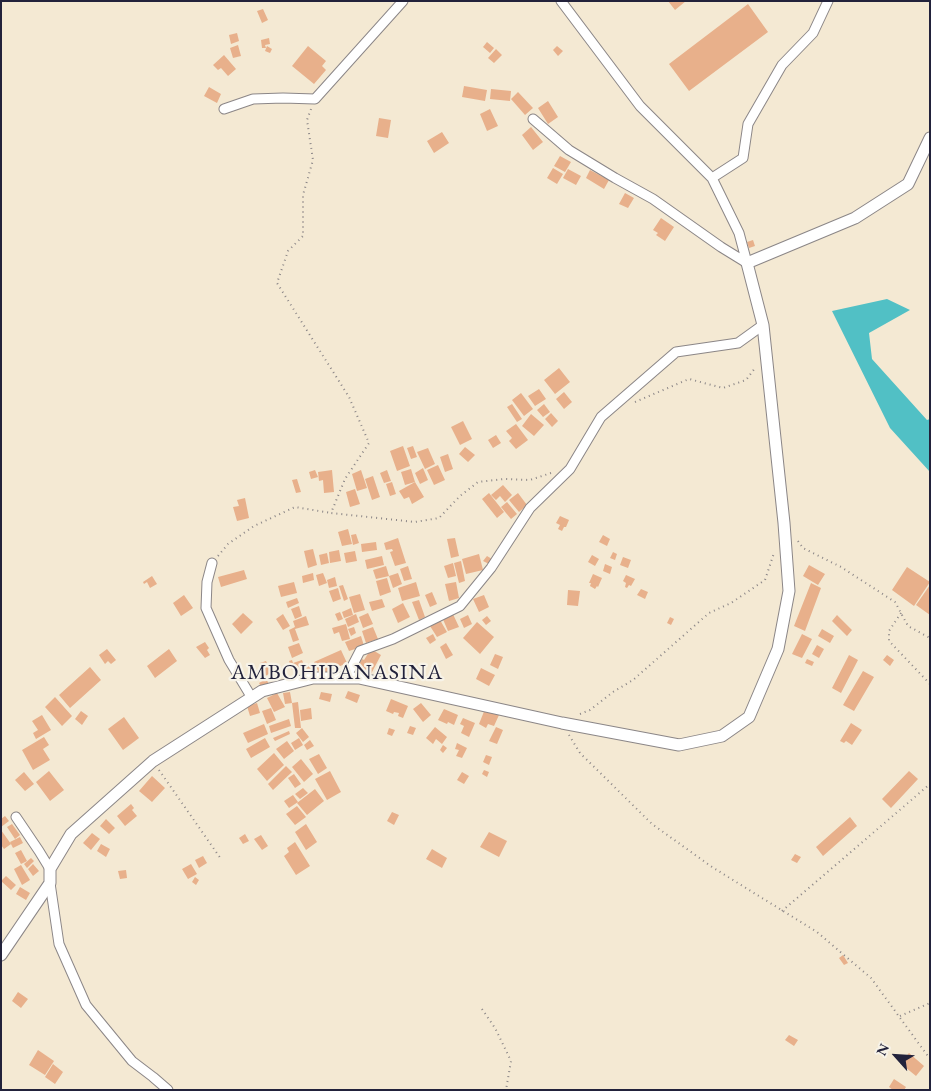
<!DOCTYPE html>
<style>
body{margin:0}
#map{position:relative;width:931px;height:1091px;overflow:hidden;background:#f4e9d3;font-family:"EB Garamond",serif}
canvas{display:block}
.frame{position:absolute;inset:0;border:2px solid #22223b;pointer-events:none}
.north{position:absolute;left:871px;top:1031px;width:50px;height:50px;-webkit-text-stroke:4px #f7f3e8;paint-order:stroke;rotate:296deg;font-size:14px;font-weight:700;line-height:20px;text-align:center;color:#22223b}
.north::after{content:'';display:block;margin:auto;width:18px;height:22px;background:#22223b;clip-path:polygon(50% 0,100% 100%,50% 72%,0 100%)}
</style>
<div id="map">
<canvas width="931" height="1091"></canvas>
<div class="frame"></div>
<div class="north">N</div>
</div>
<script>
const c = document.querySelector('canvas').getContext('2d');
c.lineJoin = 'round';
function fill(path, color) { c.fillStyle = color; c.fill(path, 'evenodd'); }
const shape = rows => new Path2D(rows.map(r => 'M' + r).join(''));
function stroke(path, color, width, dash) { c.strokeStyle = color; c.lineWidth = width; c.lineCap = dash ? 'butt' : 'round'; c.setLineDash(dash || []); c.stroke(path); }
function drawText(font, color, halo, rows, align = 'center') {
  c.font = font + ' "EB Garamond",serif'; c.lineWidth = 4.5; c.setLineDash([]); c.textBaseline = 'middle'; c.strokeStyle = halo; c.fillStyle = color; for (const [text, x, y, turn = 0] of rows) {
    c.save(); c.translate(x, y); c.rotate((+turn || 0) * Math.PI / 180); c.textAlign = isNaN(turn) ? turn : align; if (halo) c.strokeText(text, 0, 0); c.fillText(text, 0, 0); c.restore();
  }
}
fill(shape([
 [887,299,910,310,869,333,872,359,927,420,930,419,930,472,890,428,832,311]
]), '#51c0c5');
fill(shape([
 [668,1,686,1,675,10],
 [748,4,768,32,689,91,669,64],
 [263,9,268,20,262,23,257,11],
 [237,33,239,41,231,44,229,35],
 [269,38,270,44,265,45,266,48,262,48,261,40],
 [487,42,494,48,490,53,483,47],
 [238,45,241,56,233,58,230,48],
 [267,46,272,49,270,53,265,51],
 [308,46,326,61,322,66,326,70,314,84,292,66],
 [557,46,563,51,558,56,553,50],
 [496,49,502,55,494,63,488,58],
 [224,55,236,69,228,76,221,68,218,70,213,65],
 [464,86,487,90,485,101,462,97],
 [209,87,221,94,217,103,204,96],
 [491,89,511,91,510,101,490,99],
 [518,92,533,108,525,115,511,99],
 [548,101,558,117,548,124,538,108],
 [490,109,498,126,487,131,480,114],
 [379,118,391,120,388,138,376,136],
 [531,127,543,142,533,150,522,135],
 [442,132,449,143,434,153,427,141],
 [560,156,571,162,565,172,554,166],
 [553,168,563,174,557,184,547,178],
 [568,169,581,176,576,185,563,178],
 [590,170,609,180,604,189,586,178],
 [625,193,634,198,628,208,619,204],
 [661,218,674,227,665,241,656,235,658,233,653,230],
 [753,240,755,246,749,248,747,242],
 [559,368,570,382,555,394,544,380],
 [539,389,546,399,535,406,528,396],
 [564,392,572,402,564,409,556,399],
 [521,393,533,409,524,416,512,400],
 [512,404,522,419,517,422,507,407],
 [544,404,550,412,543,417,537,410],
 [551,413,558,421,552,427,545,419],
 [531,414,544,425,534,436,522,426],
 [463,421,472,439,460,445,451,427],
 [516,424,528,440,516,449,509,441,512,438,506,431],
 [496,435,501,443,493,448,488,440],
 [403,446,410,466,397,471,390,451],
 [413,446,417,457,411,459,407,448],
 [465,447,475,455,468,462,459,454],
 [428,448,435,464,425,469,417,452],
 [448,454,453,469,445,472,440,457],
 [438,465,445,480,434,485,427,470],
 [423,468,428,480,420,484,415,473],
 [411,469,415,482,405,485,401,472],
 [315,470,318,477,311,479,309,472],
 [332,470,334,492,324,493,323,480,319,481,318,472],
 [361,470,367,488,357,491,352,474],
 [387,470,391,481,384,483,380,473],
 [373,476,380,497,372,500,365,479],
 [297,479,301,492,296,493,292,480],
 [392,482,396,494,390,496,386,484],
 [415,482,424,497,412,504,409,497,404,499,399,491],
 [503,485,512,495,505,502,500,496,496,500,491,495],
 [355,489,360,504,350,507,346,492],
 [489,493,504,512,497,518,482,499],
 [518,493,527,505,519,512,509,500],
 [245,498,249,518,237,521,233,507,239,506,237,500],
 [507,502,517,514,511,519,501,507],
 [560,516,569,520,566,527,564,527,562,531,558,529,560,525,556,523],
 [348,529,352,544,342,546,338,532],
 [356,534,359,543,353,545,351,535],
 [603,535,610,539,607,546,599,542],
 [398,538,406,563,395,566,390,552,393,551,392,549,386,550,384,543],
 [455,538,459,556,451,558,447,539],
 [376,542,377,550,362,552,361,544],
 [313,549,317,565,308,568,304,551],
 [339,550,341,561,330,563,329,552],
 [355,551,357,561,346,563,344,553],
 [613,552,617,554,615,560,610,558],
 [327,553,329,563,321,565,319,555],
 [479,554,483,570,466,574,462,559],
 [592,555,599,559,595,566,588,562],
 [382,556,384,565,367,569,365,560],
 [487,556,492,559,489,564,483,561],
 [623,557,631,560,628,568,620,565],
 [461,561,465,581,459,583,454,563],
 [453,563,456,576,448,578,444,566],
 [605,564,612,567,610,574,603,571],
 [809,565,825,574,818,585,803,576],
 [386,566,389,576,376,579,373,570],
 [408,566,412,579,404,581,400,569],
 [907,567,930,582,914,606,892,590],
 [244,570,247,579,221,587,218,577],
 [313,573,314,580,303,583,302,576],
 [323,573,327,583,319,586,316,575],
 [398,573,402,584,393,588,389,576],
 [593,574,602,578,598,587,597,586,595,589,590,586,591,583,589,583],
 [626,575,635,579,631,586,629,585,627,588,625,587,626,583,623,581],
 [152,576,157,584,150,588,147,582,144,584,143,582],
 [335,577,337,586,329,588,327,580],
 [387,578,391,592,380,596,376,581],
 [294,582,297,593,281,597,278,586],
 [416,582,420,596,402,601,398,588],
 [456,582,459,598,449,601,445,584],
 [811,583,821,588,805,631,794,626],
 [343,585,348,599,344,601,339,586],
 [930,585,930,615,916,605],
 [338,588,341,599,333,602,329,591],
 [641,589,648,592,645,599,637,595],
 [568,590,580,591,578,606,567,605],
 [432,592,437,604,430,607,425,595],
 [360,594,365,610,354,613,349,597],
 [184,595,193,608,181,616,173,603],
 [484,595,489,607,479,612,473,599],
 [297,598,299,603,288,608,286,602],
 [382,599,385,607,372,611,369,602],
 [419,600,425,617,419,620,412,602],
 [403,603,410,617,398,623,392,609],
 [299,606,302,616,295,619,291,609],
 [351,608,353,615,344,618,342,612],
 [340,612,343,619,338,621,335,614],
 [452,612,459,627,448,631,442,617],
 [243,613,253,622,241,634,232,624],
 [368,613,373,624,363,628,359,617],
 [283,614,290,626,283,630,276,619],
 [356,614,359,622,348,627,345,619],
 [468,615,472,624,464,628,460,619],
 [837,615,852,630,847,636,832,621],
 [306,616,309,625,295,629,299,640,293,642,289,630,295,627,293,621],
 [487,616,491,621,486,625,482,620],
 [670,617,674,619,671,625,667,623],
 [440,620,447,632,437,637,430,626],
 [477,622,494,637,480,654,463,638],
 [346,624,350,639,342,641,339,632,334,634,332,628],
 [354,627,356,633,351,636,348,629],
 [373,627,378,639,366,643,362,631],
 [822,629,834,636,830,643,818,636],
 [433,634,436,640,430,644,426,638],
 [802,634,812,639,802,658,792,654],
 [361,636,364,646,349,651,345,642],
 [205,642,209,648,207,650,210,655,205,658,196,647],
 [299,643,303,653,292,658,288,647],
 [446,643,453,655,446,659,440,647],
 [817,645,824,649,819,658,812,654],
 [107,649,116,660,111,664,108,661,105,664,99,655],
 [169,649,177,661,155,678,147,666],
 [371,649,381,655,371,674,358,666,362,659,364,660],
 [341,650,347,663,320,675,314,662],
 [495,654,503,657,498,669,490,665],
 [849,655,858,660,841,693,832,688],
 [887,655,894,660,890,666,883,660],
 [807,659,814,662,812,666,805,663],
 [292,660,293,663,302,660,304,665,292,670,289,661],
 [266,661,271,673,265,676,260,663],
 [309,664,312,671,306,674,303,667],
 [90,667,101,680,70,708,59,695],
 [481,668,495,675,489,686,476,679],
 [863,671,874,677,854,711,843,705],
 [261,672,264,678,259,681,256,675],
 [266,679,269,684,262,688,259,683],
 [348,691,360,695,357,703,345,698],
 [290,692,292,703,285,704,283,693],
 [321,692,332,694,330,702,319,699],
 [277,693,285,707,274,712,267,698],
 [55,697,72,716,62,726,45,707],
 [391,699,408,706,403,718,398,716,399,713,394,712,393,714,386,711],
 [298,702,301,728,295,728,292,703],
 [257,703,260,713,250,716,247,706],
 [421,703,431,715,423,722,413,709],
 [271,708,276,720,267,724,262,711],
 [311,708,312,719,301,721,300,710],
 [444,709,458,715,454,725,448,722,447,724,438,720],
 [485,709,499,715,494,726,488,724,486,728,479,724],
 [81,711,88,716,82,725,75,719],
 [42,715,51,730,36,739,33,733,38,730,32,721],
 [124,717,139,738,123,750,108,729],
 [463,718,475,723,469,737,461,733,464,726,460,724],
 [289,719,291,726,271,733,269,726],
 [851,723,862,730,852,745,846,741,844,743,840,741],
 [264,724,268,734,248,743,243,733],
 [410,726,416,728,413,735,407,733],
 [435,727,447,737,442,744,436,739,433,744,426,738],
 [496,727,503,730,497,744,489,741],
 [302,728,309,737,303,742,296,733],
 [389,728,395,730,392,736,387,734],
 [289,731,290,734,275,741,273,738],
 [44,737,49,745,43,749,50,760,33,770,22,750],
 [265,738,270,747,251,758,246,749],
 [299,738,303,745,295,750,291,743],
 [310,740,314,746,307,750,304,745],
 [287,741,294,751,284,759,276,749],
 [457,743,467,748,462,758,456,756,459,750,455,749],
 [443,745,447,748,443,753,440,750],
 [274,753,284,765,267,781,257,769],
 [319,754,327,768,318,774,309,759],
 [486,755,492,757,489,765,483,762],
 [301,759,313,774,304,782,292,767],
 [286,766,292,772,273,790,268,784],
 [484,770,489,772,487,777,482,774],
 [49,771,64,790,50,801,36,782],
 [330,771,341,792,327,800,315,779],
 [909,771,918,779,891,808,882,799],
 [24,772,34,784,25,791,15,780],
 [462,772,469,776,464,784,457,780],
 [294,774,301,784,295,788,288,778],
 [152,776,165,788,152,802,139,791],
 [303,788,308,793,300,799,295,794],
 [315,789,324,801,307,815,297,803],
 [293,795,298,802,289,808,284,801],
 [131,804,134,808,132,810,137,816,125,826,117,816],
 [297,806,306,817,295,825,286,814],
 [392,812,399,815,394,825,387,821],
 [5,816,9,821,1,827,1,819],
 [850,817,857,826,823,856,816,847],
 [106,819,115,828,109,834,100,826],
 [12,824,20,835,15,839,7,827],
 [306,824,317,842,306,850,295,832],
 [1,830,11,844,4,849,1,845],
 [489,832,507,841,499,857,480,847],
 [92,833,100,839,91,850,83,843],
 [245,834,249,841,243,844,239,838],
 [261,835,268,846,262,850,254,839],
 [20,837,23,843,13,848,10,842],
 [295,842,310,866,296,875,284,856,289,852,287,848],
 [101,844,110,849,106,857,97,851],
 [432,849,447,858,442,868,426,859],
 [21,850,27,861,21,864,15,853],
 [795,854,801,857,797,863,791,860],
 [203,856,207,863,199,868,195,860],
 [31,858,34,861,27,868,24,864],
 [33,864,39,871,33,876,28,869],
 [191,864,197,874,188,879,182,869],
 [21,865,30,880,22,885,14,869],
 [126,870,127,878,120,879,118,871],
 [6,876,16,885,11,890,1,881],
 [195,877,199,880,196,885,192,882],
 [20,887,30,893,26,900,16,894],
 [843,955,848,963,844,965,839,958],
 [18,992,28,999,21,1008,12,1001],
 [789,1035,798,1040,794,1046,785,1040],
 [38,1050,54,1061,45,1075,29,1065],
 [909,1053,924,1066,916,1076,900,1063],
 [53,1064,63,1072,55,1084,45,1077],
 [894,1079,906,1087,904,1090,893,1090,889,1087]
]), '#e8b08b');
const minor = shape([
 [561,1,640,106,712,178,739,233,747,263],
 [224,109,253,99,283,98,315,99,403,1],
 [533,119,569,150,615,178,653,199,721,247,747,263],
 [712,178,743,158,748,124,782,65,813,33,828,1],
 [212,563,207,582,206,608,229,660,252,698],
 [346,678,360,651,393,639,460,606,491,568,530,508,570,469,601,417,676,352,738,343,763,325],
 [16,817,39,851,50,869],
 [50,883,59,944,86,1005,132,1061,153,1077,168,1090]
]);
const tertiary = shape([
 [1,955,50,883,50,869,71,834,153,761,262,691,313,678,359,678,562,723,679,745,722,736,749,717,778,649,789,591,784,523,763,325,747,263,855,218,908,184,930,138]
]);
stroke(minor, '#8b8687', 11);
stroke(tertiary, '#8b8687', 13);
stroke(shape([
 [311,109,307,120,313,160,303,195,303,236,288,251,277,283,349,397,369,443,345,479,331,513,415,522,439,518,460,496,478,482,504,479,530,480,551,473],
 [635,402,689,379,723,388,746,380,755,368],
 [798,541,803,548,841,567,895,602,908,626,930,638],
 [218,556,228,544,254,526,295,507,331,513],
 [901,613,889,631,889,641,930,684],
 [580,714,590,710,613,692,633,680,709,613,731,603,765,580,774,553],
 [569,735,580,753,652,824,712,867,817,932,871,978,930,1059],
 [159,770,221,859],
 [782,911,930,784],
 [482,1009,495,1028,511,1061,506,1090],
 [900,1016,930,1003]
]), '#8b8687', 2, [1, 4]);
stroke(minor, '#fff', 9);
stroke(tertiary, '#fff', 11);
c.letterSpacing = '1px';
drawText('22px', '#22223b', '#f7f3e8', [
 ["AMBOHIPANASINA",337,673]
]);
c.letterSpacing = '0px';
</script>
